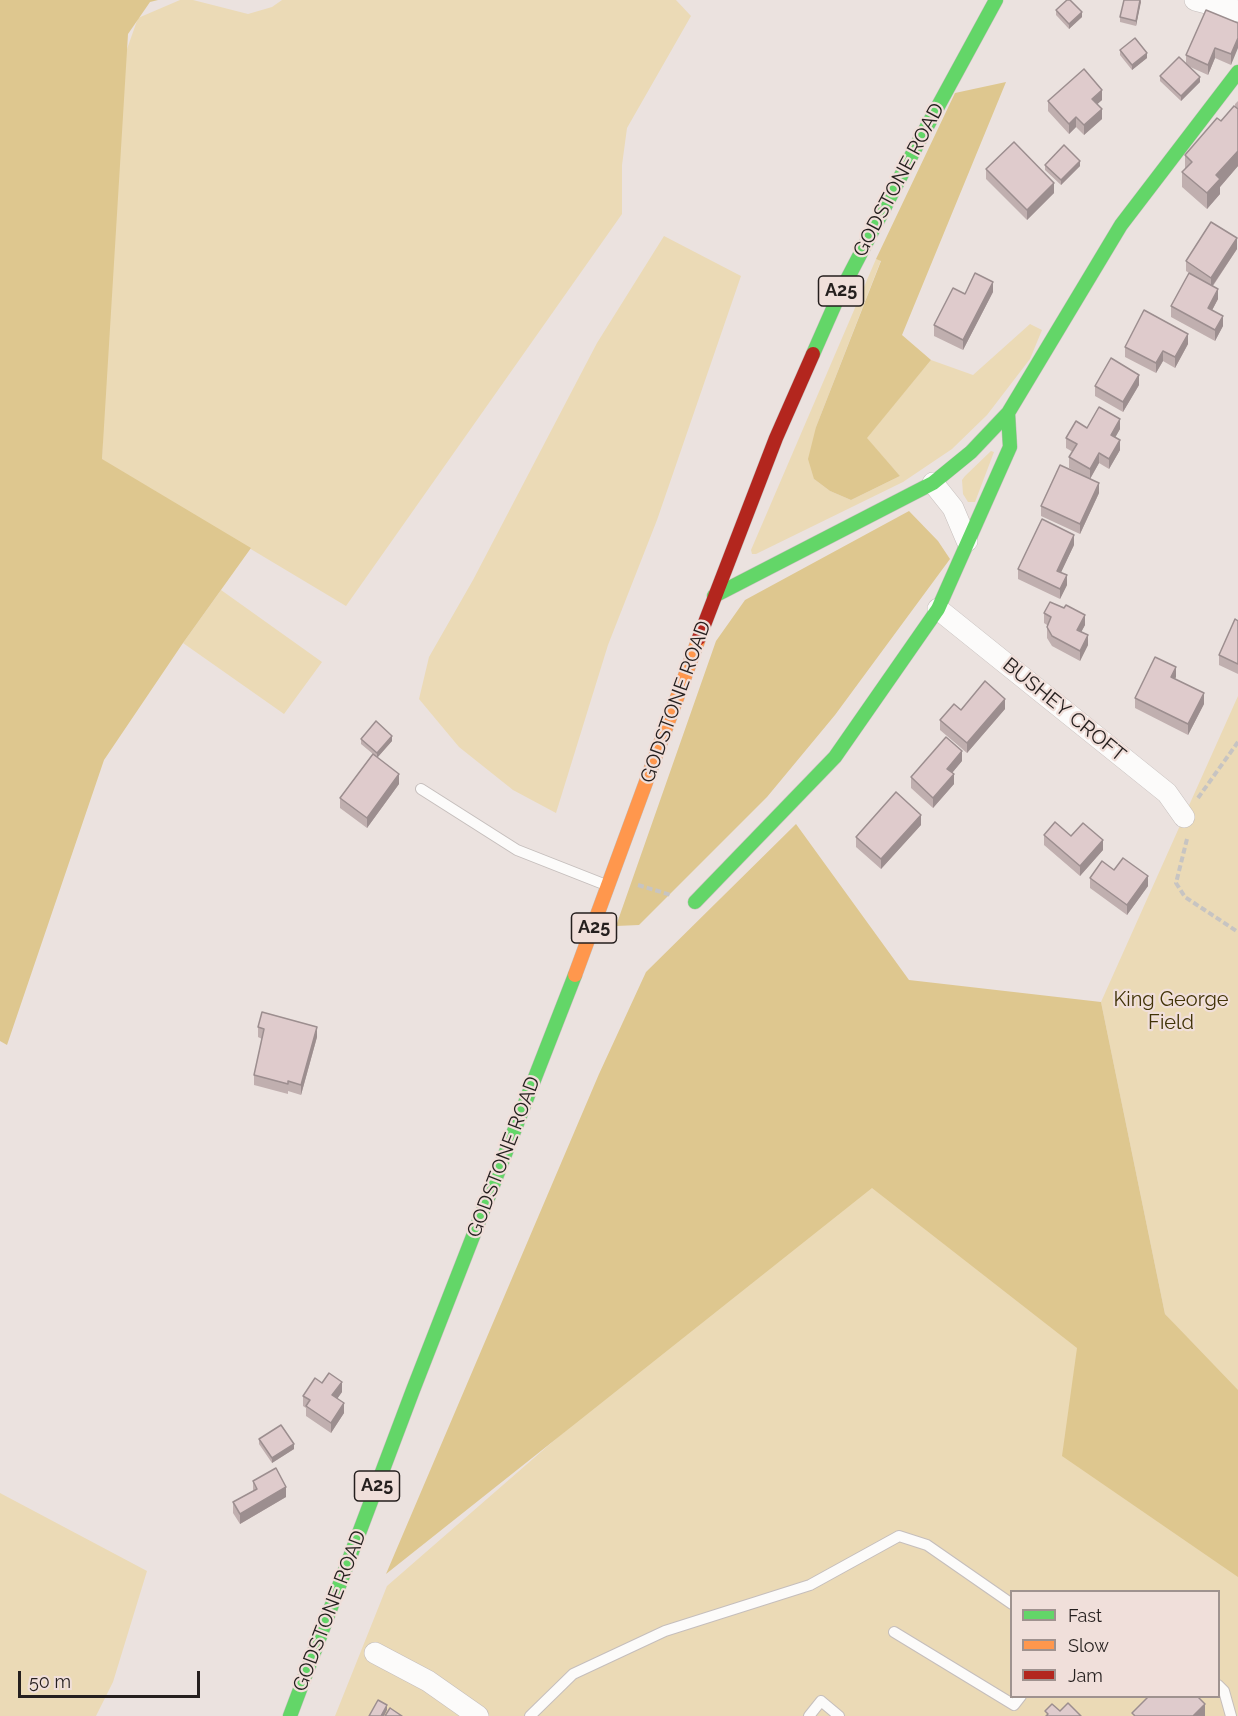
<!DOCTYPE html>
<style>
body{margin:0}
#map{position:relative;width:1238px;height:1716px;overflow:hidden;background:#ebe2df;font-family:Raleway,sans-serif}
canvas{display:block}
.legend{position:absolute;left:1010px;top:1590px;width:210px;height:108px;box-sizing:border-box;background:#f0dfda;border:2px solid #9f928f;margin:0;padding:8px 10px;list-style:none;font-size:18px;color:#251f1e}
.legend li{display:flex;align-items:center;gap:12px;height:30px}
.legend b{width:30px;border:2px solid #9f928f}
.scale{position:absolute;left:18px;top:1671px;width:182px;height:27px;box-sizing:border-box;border:3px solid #251f1e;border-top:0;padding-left:8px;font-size:18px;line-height:21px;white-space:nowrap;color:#251f1e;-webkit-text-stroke:4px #f0dfda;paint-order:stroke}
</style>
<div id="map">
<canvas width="1238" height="1716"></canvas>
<ul class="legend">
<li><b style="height:8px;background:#63d668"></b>Fast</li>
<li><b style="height:8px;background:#ff974d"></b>Slow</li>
<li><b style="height:8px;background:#b3261e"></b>Jam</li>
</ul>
<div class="scale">50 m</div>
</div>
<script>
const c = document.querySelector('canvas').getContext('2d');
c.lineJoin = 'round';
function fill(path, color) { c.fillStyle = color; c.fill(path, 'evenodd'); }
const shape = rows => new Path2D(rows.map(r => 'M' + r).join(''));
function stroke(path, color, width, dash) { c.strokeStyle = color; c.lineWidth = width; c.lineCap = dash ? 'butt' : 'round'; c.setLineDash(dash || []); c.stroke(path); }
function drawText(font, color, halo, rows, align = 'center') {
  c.font = font + ' Raleway,sans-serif'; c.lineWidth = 4.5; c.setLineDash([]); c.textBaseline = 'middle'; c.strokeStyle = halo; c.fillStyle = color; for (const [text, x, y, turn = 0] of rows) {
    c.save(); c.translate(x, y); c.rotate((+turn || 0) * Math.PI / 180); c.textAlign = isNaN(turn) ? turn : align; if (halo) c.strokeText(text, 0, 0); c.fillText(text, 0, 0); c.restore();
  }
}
fill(shape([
 [180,0,193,0,248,14,272,7,282,0,676,0,691,16,627,128,622,165,622,214,346,606,102,460,111,94,138,18],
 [664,236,741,276,657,520,608,645,556,813,513,790,459,747,419,699,429,657,473,580,597,343],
 [876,259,881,260,816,427,814,479,830,491,851,500,900,476,866,438,931,360,973,375,1030,324,1042,330,1030,359,987,415,952,449,903,482,756,554,752,554,751,550],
 [991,451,994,452,975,502,968,502,963,494,962,480,965,476],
 [221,590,322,662,284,714,183,643],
 [1238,696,1238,1396,1165,1314,1101,1002],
 [875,1161,1238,1438,1238,1716,335,1716,387,1586],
 [1012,1592,1218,1592,1218,1696,1012,1696],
 [0,1493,147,1571,113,1682,96,1716,0,1716]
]), '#ebdab6');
fill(shape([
 [0,0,158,0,150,2,128,34,102,459,251,548,183,643,104,760,7,1045,0,1041],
 [1006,82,902,335,931,360,867,438,900,476,851,500,830,491,814,479,808,459,816,427,881,261,876,259,955,93],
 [909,511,938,541,950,559,835,715,767,797,639,925,616,926,716,641,745,600],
 [796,824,909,980,1101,1002,1165,1314,1238,1390,1238,1577,1062,1456,1077,1348,872,1188,386,1574,599,1074,646,972]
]), '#dec78f');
const lane = shape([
 [421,789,517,850,606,885],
 [894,1632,1014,1705,1021,1696],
 [1218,1685,1224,1691,1231,1716],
 [530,1716,573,1674,665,1631,810,1585,899,1536,927,1545,1012,1604],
 [809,1716,821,1701,839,1716]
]);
const street = shape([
 [1195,0,1238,11],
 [933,483,953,508,967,541],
 [938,609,1167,793,1184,817],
 [375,1653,428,1681,478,1716]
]);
const fast = shape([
 [813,354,839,295,918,143,996,0],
 [714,596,933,483,971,452,1008,413,1121,225,1238,72],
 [695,902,835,757,938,609,1010,447,1008,413],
 [290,1716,413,1390,575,975]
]);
const slow = shape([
 [575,975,699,638]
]);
const jam = shape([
 [699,638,776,438,813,354]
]);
stroke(lane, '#c5bebc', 12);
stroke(street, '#c5bebc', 22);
stroke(fast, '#c5bebc', 15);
stroke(slow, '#c5bebc', 15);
stroke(jam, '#c5bebc', 15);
stroke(shape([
 [1198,798,1238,742],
 [1187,839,1176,883,1185,897,1238,932],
 [638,885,671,895]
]), '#c7c4c2', 4, [6, 3]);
stroke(lane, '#fcfbfa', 10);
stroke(street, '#fcfbfa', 21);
stroke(fast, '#63d668', 14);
stroke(slow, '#ff974d', 14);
stroke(jam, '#b3261e', 14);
fill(shape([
 [1141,0,1136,26,1120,22,1120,17],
 [1056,10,1082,17,1069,29,1056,15],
 [1238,23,1231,65,1215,58,1208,75,1188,66,1200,82,1181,101,1160,81,1160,76,1186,65,1186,55],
 [1120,50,1147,58,1132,70,1120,55],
 [1102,100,1097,104,1102,119,1084,135,1076,127,1069,134,1048,111,1048,101],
 [1238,101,1238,166,1220,187,1220,194,1207,209,1182,187,1182,172,1185,169,1185,155,1235,107,1235,104],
 [1045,165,1080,166,1061,185,1045,170],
 [986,169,1054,193,1027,220,986,179],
 [1237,249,1213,286,1218,299,1212,310,1223,326,1215,341,1171,317,1171,306,1189,273,1186,271,1186,261],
 [993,292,963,350,934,336,934,325,965,294],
 [1188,344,1175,368,1163,361,1156,373,1125,357,1125,347],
 [1139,385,1123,412,1095,396,1095,386],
 [1087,428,1120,429,1115,437,1120,450,1109,469,1099,463,1090,479,1069,468,1069,457,1073,452,1066,448,1066,438],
 [1099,493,1080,534,1041,516,1041,506],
 [1074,545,1061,572,1067,585,1060,599,1018,579,1018,569],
 [1044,613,1085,625,1081,632,1088,645,1080,661,1052,646,1047,638,1047,625,1044,623],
 [1238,621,1238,674,1219,665,1219,655],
 [1176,677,1175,679,1204,704,1188,735,1135,708,1135,698],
 [1005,709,967,753,940,730,940,720],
 [361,739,392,741,377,758,399,784,367,828,340,808,340,798,373,754,361,744],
 [962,761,952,773,954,784,933,808,911,788,911,777],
 [921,825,881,869,856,847,856,837],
 [1044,835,1071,836,1103,850,1080,876,1044,845],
 [1114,870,1148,886,1127,915,1090,888,1090,878],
 [258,1027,317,1037,301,1095,288,1091,288,1094,254,1085,254,1075,262,1039,258,1037],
 [322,1383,342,1392,337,1399,344,1413,331,1433,306,1416,306,1408,303,1406,303,1396],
 [259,1439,294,1449,272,1463,259,1444],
 [253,1481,286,1497,240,1524,233,1513,233,1502,253,1491]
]), '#c0afaf');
fill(shape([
 [1140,0,1141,2,1136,26,1136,21],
 [1082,12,1082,17,1069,29,1069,24],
 [1238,38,1238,48,1231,65,1231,54],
 [1215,48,1215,58,1208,75,1208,65],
 [1147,53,1147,58,1132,70,1132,65],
 [1200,77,1200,82,1181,101,1181,96],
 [1102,90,1102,100,1092,109,1092,99],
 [1102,109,1102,119,1084,135,1084,125],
 [1076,117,1076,127,1069,134,1069,124],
 [1238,151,1238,166,1220,187,1220,194,1207,209,1207,193,1216,175],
 [1080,161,1080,166,1061,185,1061,180],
 [1054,183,1054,193,1027,220,1027,210],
 [1237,238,1237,249,1211,288,1211,278],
 [993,282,993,292,963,350,963,340],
 [1218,289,1218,299,1208,318,1208,308],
 [1223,316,1223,326,1215,341,1215,330],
 [1188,334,1188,344,1175,368,1175,357],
 [1163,351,1163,361,1156,373,1156,363],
 [1139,375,1139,385,1123,412,1123,402],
 [1120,419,1120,429,1111,445,1111,435],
 [1120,440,1120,450,1109,469,1109,459],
 [1099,453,1099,463,1090,479,1090,469],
 [1099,483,1099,493,1080,534,1080,524],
 [1074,535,1074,545,1057,581,1057,571],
 [1067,575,1067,585,1060,599,1060,589],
 [1085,615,1085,625,1077,640,1077,630],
 [1088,635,1088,645,1080,661,1080,651],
 [1176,667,1176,677,1171,687,1171,677],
 [1204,693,1204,704,1188,735,1188,724],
 [1005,699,1005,709,967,753,967,743],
 [392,736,392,741,377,758,377,753],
 [962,751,962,761,947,779,947,769],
 [399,774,399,784,367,828,367,818],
 [954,774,954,784,933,808,933,798],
 [921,815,921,825,881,869,881,859],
 [1103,840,1103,850,1080,876,1080,866],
 [1148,876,1148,886,1127,915,1127,905],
 [317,1027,317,1037,301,1095,301,1085],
 [342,1382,342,1392,332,1406,332,1395],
 [344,1403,344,1413,331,1433,331,1423],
 [294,1444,294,1449,272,1463,272,1458],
 [286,1487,286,1497,240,1524,240,1514],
 [1205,1704,1205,1716,1193,1716],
 [387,1705,387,1710,384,1716,381,1716]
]), '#9c8e8f');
const building = shape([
 [1067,0,1070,0,1082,12,1069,24,1056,10,1067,0],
 [1124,0,1140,0,1136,21,1120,17,1124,0],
 [1206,10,1238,23,1238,38,1231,54,1215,48,1208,65,1186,55,1206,10],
 [1135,38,1147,53,1132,65,1120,50,1135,38],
 [1179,57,1200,77,1181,96,1160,76,1179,57],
 [1084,69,1102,90,1092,99,1102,109,1084,125,1076,117,1069,124,1048,101,1084,69],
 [1234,106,1238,109,1238,151,1216,175,1220,179,1207,193,1182,172,1192,162,1185,155,1217,118,1221,121,1234,106],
 [1014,142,1054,183,1027,210,986,169,1014,142],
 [1064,145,1080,161,1061,180,1045,165,1064,145],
 [1211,222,1237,238,1211,278,1186,261,1211,222],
 [975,273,993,282,963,340,934,325,953,288,965,294,975,273],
 [1189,273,1218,289,1208,308,1223,316,1215,330,1171,306,1189,273],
 [1144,310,1188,334,1175,357,1163,351,1156,363,1125,347,1144,310],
 [1111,358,1139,375,1123,402,1095,386,1111,358],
 [1099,407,1120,419,1111,435,1120,440,1109,459,1099,453,1090,469,1069,457,1077,444,1066,438,1076,421,1087,428,1099,407],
 [1060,465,1099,483,1080,524,1041,506,1060,465],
 [1042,519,1074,535,1057,571,1067,575,1060,589,1018,569,1042,519],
 [1050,602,1064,608,1066,605,1085,615,1077,630,1088,635,1080,651,1052,636,1047,627,1051,617,1044,613,1050,602],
 [1235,619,1238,621,1238,664,1219,655,1235,619],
 [1155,657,1176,667,1171,677,1204,693,1188,724,1135,698,1155,657],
 [985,681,1005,699,967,743,940,720,954,704,961,710,985,681],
 [376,721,392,736,377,753,361,739,376,721],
 [946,737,962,751,947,769,954,774,933,798,911,777,946,737],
 [373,754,399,774,367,818,340,798,373,754],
 [896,792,921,815,881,859,856,837,896,792],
 [1055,822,1071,836,1083,823,1103,840,1080,866,1044,835,1055,822],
 [1123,858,1148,876,1127,905,1090,878,1102,861,1114,870,1123,858],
 [262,1012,317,1027,301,1085,288,1081,288,1084,254,1075,264,1029,258,1027,262,1012],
 [329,1373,342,1382,332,1395,344,1403,331,1423,306,1406,310,1400,303,1396,315,1378,322,1383,329,1373],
 [281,1425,294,1444,272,1458,259,1439,281,1425],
 [276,1468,286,1487,240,1514,233,1502,257,1489,253,1481,276,1468],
 [1149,1696,1197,1696,1205,1704,1193,1716,1135,1716,1132,1713,1149,1696],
 [378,1700,387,1705,381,1716,369,1716,378,1700],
 [1068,1703,1081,1716,1046,1716,1048,1714,1045,1711,1052,1704,1060,1711,1068,1703],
 [390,1708,402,1716,385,1716,390,1708]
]);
fill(building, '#dfcbcc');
stroke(building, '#9c8e8f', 1.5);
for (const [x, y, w] of [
 [841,291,45],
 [594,928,45],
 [377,1486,45]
]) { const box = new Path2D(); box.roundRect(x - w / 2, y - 15, w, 30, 4.5); c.fillStyle = '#f0dfda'; c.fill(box); stroke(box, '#251f1e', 1.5); }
drawText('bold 18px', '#251f1e', null, [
 ["A25",841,291],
 ["A25",594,928],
 ["A25",377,1486]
]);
drawText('20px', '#251f1e', '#f0dfda', [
 ["GODSTONE ROAD",899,180,-62],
 ["GODSTONE ROAD",676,702,-70],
 ["BUSHEY CROFT",1064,710,39],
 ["GODSTONE ROAD",504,1157,-69],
 ["GODSTONE ROAD",330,1611,-69]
]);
drawText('20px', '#413307', '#f0dfda', [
 ["King George",1171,1000],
 ["Field",1171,1023]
]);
</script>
